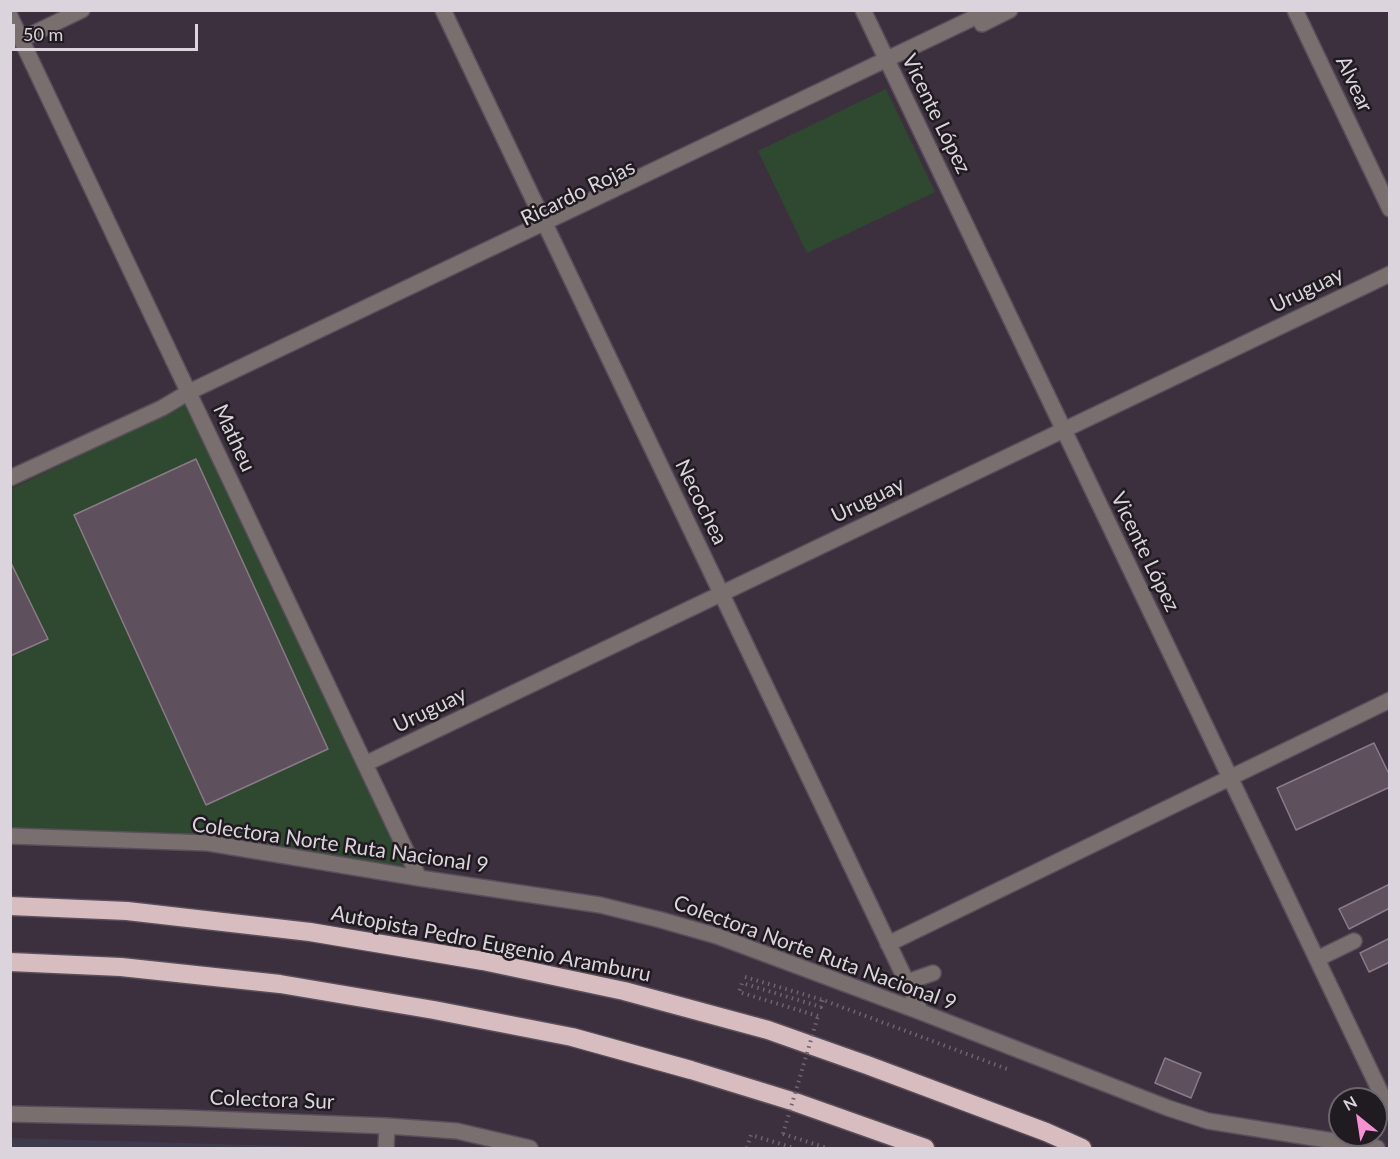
<!DOCTYPE html>
<meta charset="utf-8">
<style>
body{margin:0}
#map{position:relative;width:1400px;height:1159px;overflow:hidden;background:#3d303e;font-family:Lato,sans-serif}
canvas{display:block}
.frame{position:absolute;inset:0;border:12px solid #dcd4dd;pointer-events:none}
.north{position:absolute;left:1328px;top:1087px;width:60px;height:60px;box-sizing:border-box;background:#201a21;border:2px solid #6b646c;border-radius:50%;rotate:330deg;font-size:16px;font-weight:700;line-height:24px;text-align:center;color:#dcd4dd}
.north::after{content:'';display:block;margin:auto;width:21px;height:27px;background:#f590d1;clip-path:polygon(50% 0,100% 100%,50% 72%,0 100%)}
.scale{position:absolute;left:12px;top:24px;width:186px;height:27px;box-sizing:border-box;border:3px solid #dcd4dd;border-top:0;padding-left:8px;font-size:18px;line-height:21px;white-space:nowrap;color:#dcd4dd;-webkit-text-stroke:4px #201a21;paint-order:stroke}
</style>
<div id="map">
<canvas width="1400" height="1159"></canvas>
<div class="frame"></div>
<div class="north">N</div>
<div class="scale">50 m</div>
</div>
<script>
const c = document.querySelector('canvas').getContext('2d');
c.lineJoin = 'round';
function fill(path, color) { c.fillStyle = color; c.fill(path, 'evenodd'); }
const shape = rows => new Path2D(rows.map(r => 'M' + r).join(''));
function stroke(path, color, width, dash) { c.strokeStyle = color; c.lineWidth = width; c.lineCap = dash ? 'butt' : 'round'; c.setLineDash(dash || []); c.stroke(path); }
function drawText(font, color, halo, rows, align = 'center') {
  c.font = font + ' Lato,sans-serif'; c.lineWidth = 5; c.setLineDash([]); c.textBaseline = 'middle'; c.strokeStyle = halo; c.fillStyle = color; for (const [text, x, y, turn = 0] of rows) {
    c.save(); c.translate(x, y); c.rotate((+turn || 0) * Math.PI / 180); c.textAlign = isNaN(turn) ? turn : align; if (halo) c.strokeText(text, 0, 0); c.fillText(text, 0, 0); c.restore();
  }
}
fill(shape([
 [11,1138,356,1148,11,1148]
]), '#3d3a4c');
fill(shape([
 [886,89,935,192,807,253,758,151],
 [192,402,419,878,208,843,11,836,11,489]
]), '#2e492f');
const building = shape([
 [196,459,328,749,206,805,74,515,196,459],
 [10,561,48,639,10,656,10,561],
 [1374,743,1390,776,1390,787,1296,830,1277,788,1374,743],
 [1390,884,1390,908,1349,929,1339,909,1390,884],
 [1390,938,1390,962,1369,972,1360,953,1390,938],
 [1165,1058,1201,1073,1191,1098,1155,1083,1165,1058]
]);
fill(building, '#5f505d');
stroke(building, '#8b7a88', 1.5);
const minor = shape([
 [443,10,921,1012],
 [863,10,1390,1112],
 [1295,10,1390,209],
 [10,16,419,878],
 [982,24,1010,10],
 [22,39,82,10],
 [10,478,162,408,189,392,990,10],
 [365,764,1390,274],
 [10,836,208,843,419,878,600,905,661,920,717,936,921,1012,1168,1108,1208,1121,1377,1148],
 [888,944,1390,700],
 [1317,959,1354,941],
 [907,982,933,973],
 [10,1114,186,1118,387,1126,457,1131,530,1148],
 [386,1148,387,1126]
]);
const highway = shape([
 [10,906,127,911,310,932,483,961,624,991,768,1030,867,1065,1046,1132,1082,1148],
 [10,962,121,967,280,984,434,1010,572,1037,691,1070,795,1102,925,1148]
]);
stroke(minor, '#5a4e5b', 18);
stroke(highway, '#5a4e5b', 21);
stroke(shape([
 [745,977,823,1000,1007,1069],
 [818,1016,739,992,742,983,821,1007,823,999],
 [783,1134,827,1148],
 [747,1148,751,1135,794,1148]
]), '#6f6370', 4, [1.5, 4.5]);
stroke(minor, '#796f6f', 15);
stroke(highway, '#d7bdbf', 18);
stroke(shape([
 [783,1134,818,1016]
]), '#6f6370', 4, [1.5, 4.5]);
drawText('21px', '#dcd4dd', '#201a21', [
 ["Alvear",1354,84,65],
 ["Vicente López",936,114,64],
 ["Ricardo Rojas",578,193,-26],
 ["Uruguay",1307,290,-26],
 ["Matheu",234,438,65],
 ["Uruguay",868,500,-26],
 ["Necochea",701,502,64],
 ["Vicente López",1145,552,64],
 ["Uruguay",430,710,-26],
 ["Colectora Norte Ruta Nacional 9",340,845,8],
 ["Autopista Pedro Eugenio Aramburu",491,944,11],
 ["Colectora Norte Ruta Nacional 9",815,953,20],
 ["Colectora Sur",272,1100,2]
]);
</script>
